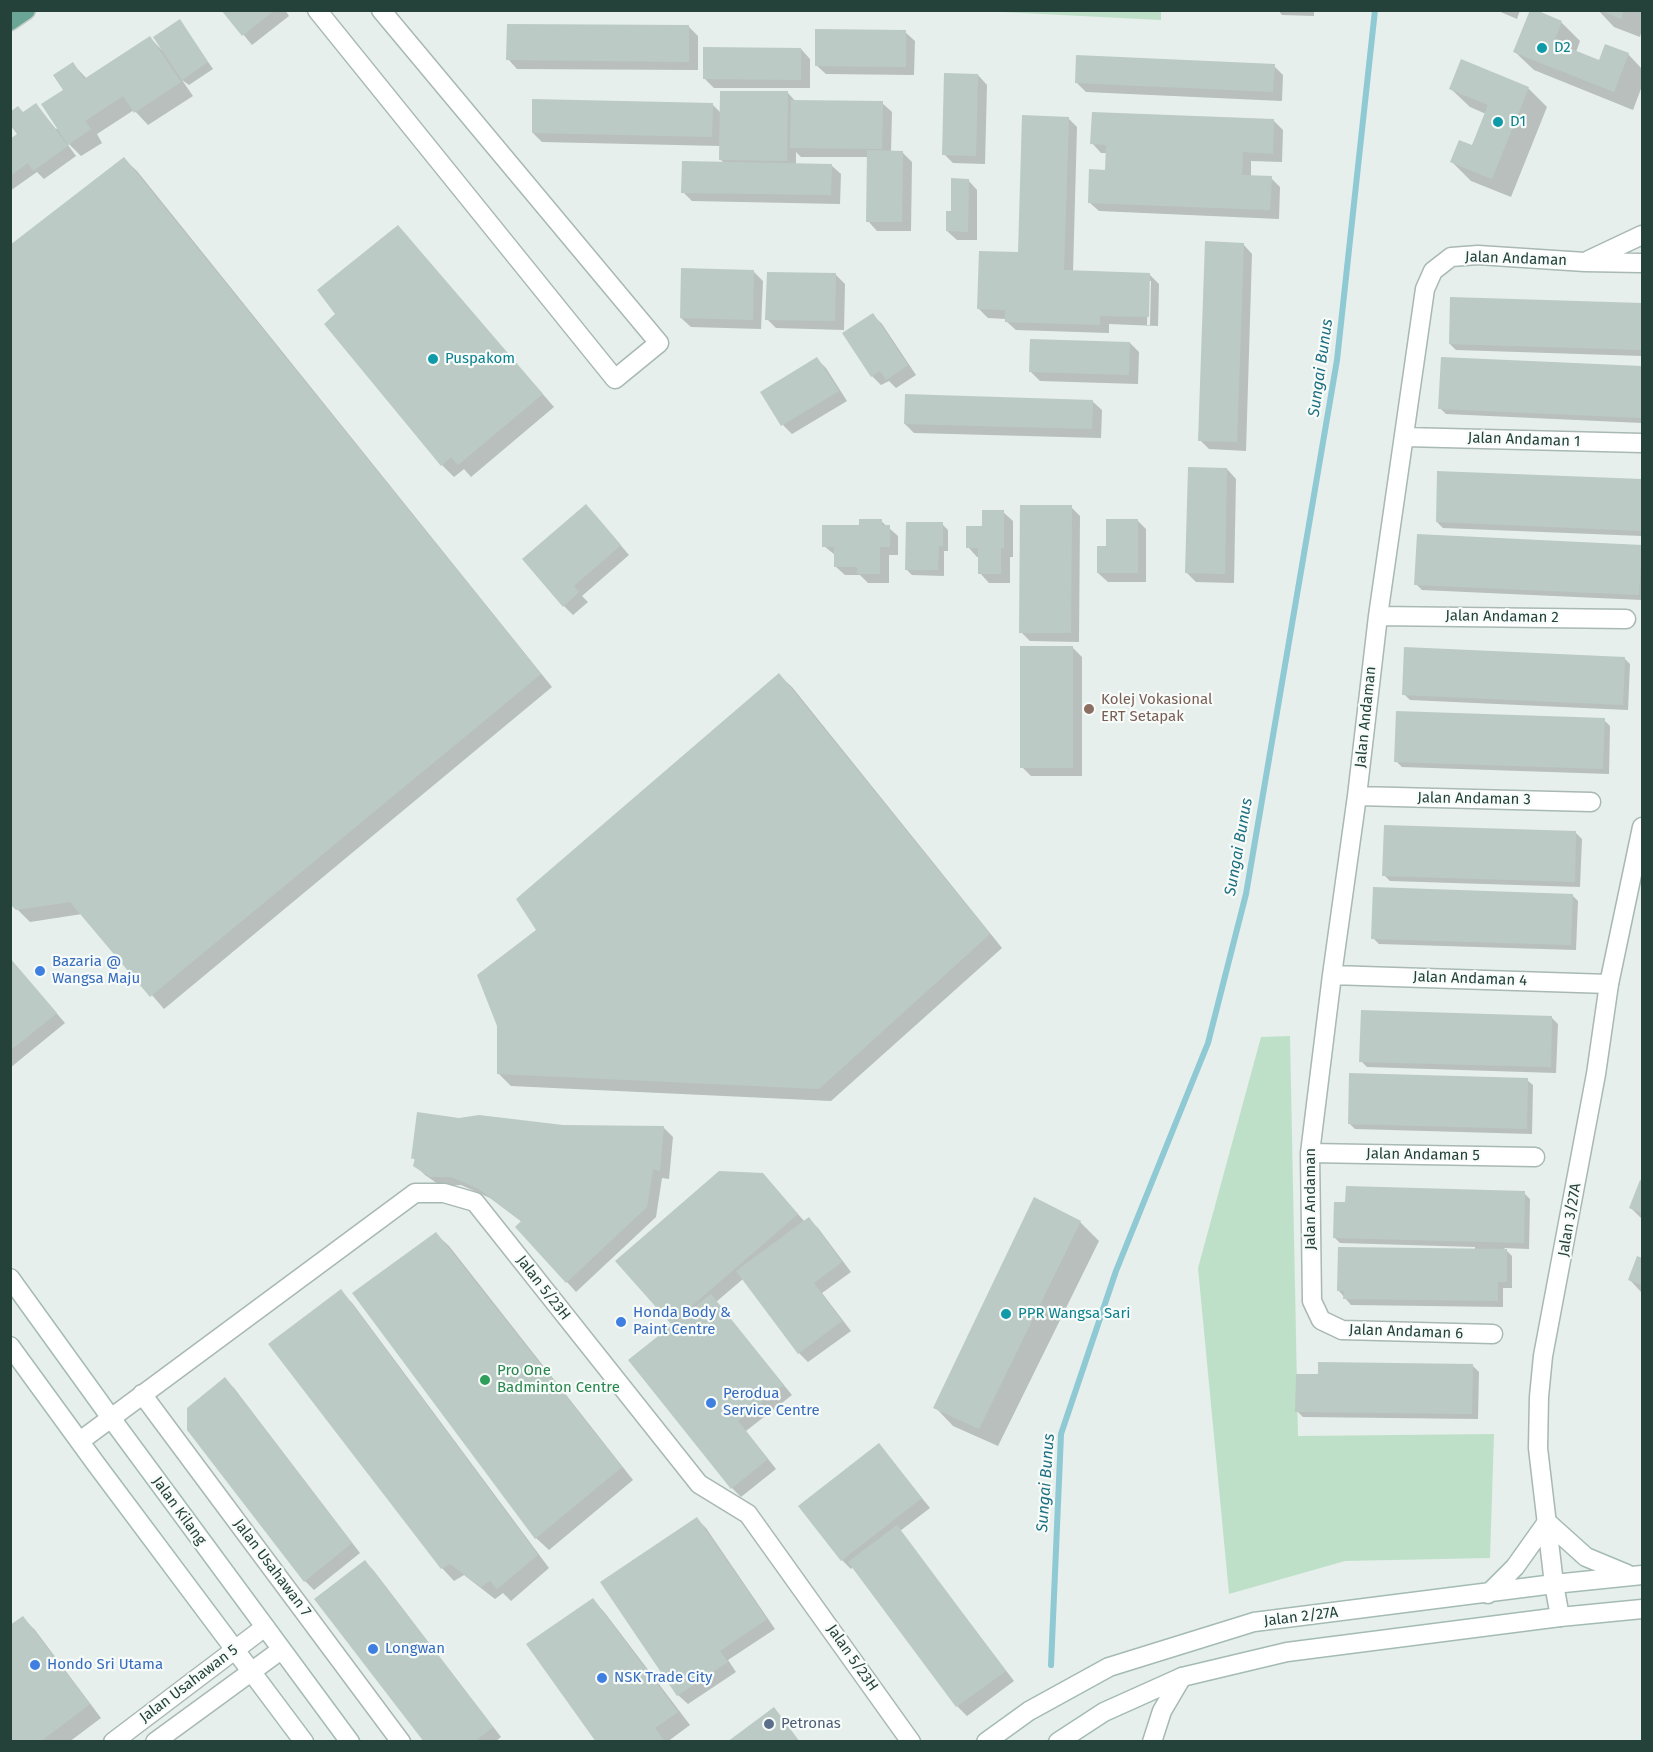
<!DOCTYPE html>
<style>
body{margin:0}
#map{position:relative;width:1653px;height:1752px;overflow:hidden;background:#e6efeb;font-family:"Fira Sans",sans-serif}
canvas{display:block}
.frame{position:absolute;inset:0;border:12px solid #24423a;pointer-events:none}
</style>
<div id="map">
<canvas width="1653" height="1752"></canvas>
<div class="frame"></div>
</div>
<script>
const c = document.querySelector('canvas').getContext('2d');
c.lineJoin = 'round';
function fill(path, color) { c.fillStyle = color; c.fill(path, 'evenodd'); }
const shape = rows => new Path2D(rows.map(r => 'M' + r).join(''));
function stroke(path, color, width, dash) { c.strokeStyle = color; c.lineWidth = width; c.lineCap = dash ? 'butt' : 'round'; c.setLineDash(dash || []); c.stroke(path); }
function drawText(font, color, halo, rows, align = 'center') {
  c.font = font + ' "Fira Sans",sans-serif'; c.lineWidth = 4.5; c.setLineDash([]); c.textBaseline = 'middle'; c.strokeStyle = halo; c.fillStyle = color; for (const [text, x, y, turn = 0] of rows) {
    c.save(); c.translate(x, y); c.rotate((+turn || 0) * Math.PI / 180); c.textAlign = isNaN(turn) ? turn : align; if (halo) c.strokeText(text, 0, 0); c.fillText(text, 0, 0); c.restore();
  }
}
fill(shape([
 [982,11,1161,11,1161,20],
 [1290,1036,1298,1436,1494,1434,1490,1558,1345,1561,1229,1594,1198,1268,1261,1037]
]), '#bfe0c8');
fill(shape([
 [223,10,285,10,289,16,252,45],
 [1278,10,1314,10,1314,16,1282,15],
 [1496,10,1520,10,1517,19],
 [1598,10,1642,10,1642,29,1640,37,1614,27],
 [180,21,213,69,189,85,182,80,193,96,148,125,134,110,97,134,102,143,81,156,69,144,68,145,76,156,44,179,37,172,10,191,10,141,19,135,24,114,36,105,56,129,58,128,65,90,73,64,87,79,150,38,162,50],
 [1561,22,1580,41,1576,52,1599,62,1606,45,1628,54,1642,69,1642,86,1633,110,1534,70,1515,52],
 [689,27,698,36,698,70,517,69,508,59],
 [905,32,915,41,914,75,826,74,816,65],
 [801,49,810,59,810,88,714,88,704,78],
 [1274,66,1283,75,1282,101,1086,92,1077,83],
 [978,75,987,85,985,164,953,163,944,154],
 [1528,88,1547,107,1511,197,1471,181,1452,162,1473,147,1486,114,1470,107,1451,89],
 [788,93,796,102,882,103,892,112,891,152,902,152,912,162,911,231,877,231,868,221,869,157,801,157,796,152,796,164,831,165,841,174,840,204,692,201,683,192,724,163,720,159,721,146,542,142,533,133,712,104,721,113],
 [1068,118,1077,127,1073,272,1150,275,1159,284,1158,326,1109,324,1109,333,1016,330,1006,321,1006,319,988,318,979,309,1019,254],
 [1148,281,1151,281,1150,325,1147,325],
 [1274,121,1283,130,1282,162,1251,161,1251,177,1271,178,1280,187,1279,219,1099,211,1089,202,1106,171,1107,153,1101,153,1092,143],
 [124,159,137,171,552,687,164,1009,82,914,30,922,17,909],
 [968,180,977,190,977,240,957,240,947,231,952,212],
 [398,227,554,407,471,477,464,469,454,477,442,465,337,314],
 [1243,244,1252,254,1246,451,1209,449,1200,440],
 [754,272,763,281,761,329,691,327,681,318],
 [836,275,845,284,844,330,776,328,767,319],
 [1452,298,1642,304,1642,356,1456,350,1450,344],
 [873,315,882,324,916,375,896,388,889,381,881,385,872,376],
 [1130,343,1139,352,1138,384,1040,381,1031,372],
 [817,359,826,368,847,401,792,434,783,425],
 [1442,359,1642,368,1642,423,1446,414,1440,408],
 [1092,401,1102,410,1101,438,914,433,905,424],
 [1227,469,1236,479,1234,583,1196,582,1187,573],
 [1439,472,1642,480,1642,536,1443,528,1437,522],
 [1071,507,1080,516,1079,642,1030,641,1021,632],
 [1003,512,1013,521,1013,557,1010,557,1010,583,989,583,980,573,980,557,977,557,968,547,983,528],
 [595,515,629,555,582,596,588,602,573,615,564,606],
 [1137,520,1146,529,1146,582,1108,582,1098,573,1108,548],
 [881,521,898,536,898,555,889,555,889,583,868,583,860,575,845,575,835,566,835,555,824,546,861,526],
 [942,524,948,530,948,551,944,551,944,576,912,575,906,569],
 [1641,546,1642,548,1642,600,1422,590,1416,584],
 [1073,648,1082,657,1082,776,1031,776,1022,767],
 [1624,658,1630,664,1628,710,1410,700,1404,694],
 [779,675,792,687,1002,948,831,1101,511,1086,498,1073,538,931],
 [1604,720,1610,726,1609,774,1402,767,1396,761],
 [1576,833,1582,839,1580,887,1390,881,1384,875],
 [1572,895,1578,901,1576,950,1379,944,1373,938],
 [10,959,65,1023,10,1068],
 [1552,1018,1558,1024,1556,1073,1367,1067,1361,1061],
 [1527,1080,1533,1085,1532,1134,1355,1129,1349,1123],
 [459,1119,563,1126,664,1128,673,1137,669,1179,662,1178,656,1217,576,1292,567,1282,522,1222,490,1198,461,1185,441,1186,425,1175,415,1165,416,1161,413,1158],
 [1641,1182,1642,1183,1642,1219,1631,1208],
 [772,1185,805,1222,809,1219,818,1228,851,1272,822,1293,851,1331,808,1362,799,1353,743,1279,716,1302,792,1395,746,1431,776,1469,741,1497,732,1488,674,1325,617,1261],
 [1524,1193,1530,1199,1529,1249,1504,1248,1512,1256,1512,1288,1503,1288,1503,1307,1351,1305,1339,1291,1475,1250,1475,1247,1340,1243,1334,1237],
 [1080,1222,1099,1241,998,1446,953,1426,935,1407],
 [436,1234,449,1246,633,1480,549,1550,536,1538],
 [1638,1258,1642,1259,1642,1293,1630,1280],
 [341,1291,353,1304,549,1568,511,1601,503,1593,495,1599,464,1575,454,1581,442,1568],
 [1473,1366,1479,1372,1478,1419,1303,1417,1297,1411,1319,1375],
 [225,1379,234,1388,360,1553,314,1590,305,1581,189,1430],
 [879,1445,930,1508,900,1531,1014,1681,967,1716,957,1706,853,1567,851,1569,842,1560],
 [697,1519,706,1528,775,1629,728,1660,736,1672,688,1704,678,1695],
 [365,1562,374,1571,501,1737,495,1742,425,1742],
 [593,1600,605,1613,690,1725,667,1742,598,1742],
 [23,1618,35,1630,101,1718,69,1742,10,1742]
]), '#0003');
stroke(shape([
 [1051,1665,1061,1434,1116,1271,1208,1043,1246,894,1337,360,1375,10]
]), '#8ec9d4', 6);
fill(shape([
 [221,10,275,10,242,36],
 [1530,10,1536,10,1562,21,1554,42,1599,60,1605,44,1629,53,1614,92,1513,52],
 [1600,10,1624,10,1621,19],
 [180,19,208,62,182,80,153,37],
 [507,24,689,25,689,62,506,60],
 [815,29,906,30,906,67,815,66],
 [150,36,181,82,134,113,123,96,85,121,91,129,68,145,41,104,63,90,53,75,73,62,84,79],
 [703,47,801,48,801,80,703,79],
 [1076,55,1275,64,1273,92,1075,83],
 [1461,59,1529,87,1492,179,1450,162,1459,140,1472,145,1488,105,1449,89],
 [944,73,978,74,976,156,942,155],
 [720,91,788,91,787,161,719,160],
 [532,99,713,103,712,137,532,133],
 [791,100,883,101,882,149,790,148],
 [36,103,68,146,33,171,28,163,10,176,10,139,17,134,10,125,10,112,18,106,23,112],
 [1092,112,1274,119,1273,154,1243,152,1242,175,1272,176,1270,210,1088,203,1089,169,1105,170,1106,145,1090,144],
 [1022,115,1069,117,1064,270,1150,273,1149,317,1100,316,1100,325,1005,322,1005,310,977,309,979,251,1018,252],
 [867,150,903,151,902,222,866,222],
 [124,157,541,674,150,997,70,902,16,910,10,904,10,245],
 [682,161,832,164,831,195,681,193],
 [951,178,969,179,968,232,946,231,946,211,951,211],
 [398,225,543,394,458,465,451,457,441,466,324,324,335,314,317,290],
 [1205,241,1244,243,1237,442,1198,441],
 [681,268,754,270,753,320,680,318],
 [767,272,836,273,835,321,765,320],
 [1450,297,1642,303,1642,350,1449,344],
 [873,313,908,365,886,380,880,371,871,377,842,333],
 [1030,339,1130,342,1129,375,1029,372],
 [817,357,839,391,781,426,760,392],
 [1441,357,1642,366,1642,418,1438,409],
 [905,394,1093,400,1092,429,904,424],
 [1188,467,1227,468,1225,574,1185,573],
 [1437,471,1642,479,1642,531,1436,522],
 [586,504,621,545,574,586,579,592,563,607,522,559],
 [1020,505,1072,505,1071,633,1019,633],
 [982,510,1004,510,1004,548,1001,548,1001,574,978,574,978,548,966,548,966,526,982,526],
 [859,519,882,519,882,525,890,525,890,547,880,547,880,574,857,574,857,567,834,567,834,547,822,547,822,525,859,525],
 [1106,519,1138,519,1138,573,1097,573,1097,546,1106,546],
 [906,522,943,522,943,546,939,546,938,570,905,570],
 [1417,534,1642,545,1639,595,1414,585],
 [1020,646,1073,646,1073,768,1020,768],
 [1404,647,1625,657,1623,705,1402,695],
 [779,673,990,934,819,1089,497,1074,497,1026,477,975,536,930,516,899],
 [1396,711,1605,718,1603,769,1394,762],
 [1384,825,1576,831,1575,882,1382,876],
 [1373,887,1573,894,1571,945,1371,939],
 [10,958,57,1013,10,1051],
 [1361,1010,1552,1016,1551,1067,1359,1062],
 [1349,1073,1528,1078,1527,1129,1348,1124],
 [417,1112,459,1118,479,1115,563,1125,664,1126,660,1171,653,1169,647,1207,566,1283,515,1227,521,1221,479,1189,451,1177,430,1177,413,1166,415,1158,411,1159],
 [719,1171,763,1173,798,1214,671,1324,615,1261],
 [1640,1180,1642,1181,1642,1213,1629,1208],
 [1346,1186,1525,1191,1524,1243,1333,1238,1334,1202,1345,1202],
 [1034,1197,1081,1221,979,1429,933,1408],
 [809,1217,842,1262,814,1283,842,1321,798,1354,736,1271],
 [436,1232,622,1467,535,1539,352,1293],
 [1338,1247,1507,1249,1507,1282,1498,1282,1498,1301,1343,1299,1344,1291,1337,1291],
 [1637,1256,1642,1258,1642,1285,1628,1280],
 [341,1289,538,1555,497,1589,490,1581,481,1587,450,1564,441,1569,268,1344],
 [711,1294,784,1385,738,1421,768,1459,731,1489,628,1360],
 [1318,1362,1473,1364,1472,1414,1295,1412,1296,1374,1318,1374],
 [225,1377,352,1543,304,1582,187,1430,187,1408],
 [879,1443,922,1498,841,1561,798,1506],
 [697,1517,767,1619,720,1651,728,1662,677,1696,600,1582],
 [897,1525,1006,1671,956,1707,848,1562],
 [365,1560,493,1727,474,1742,424,1742,314,1599],
 [593,1598,678,1712,655,1728,665,1742,596,1742,526,1644],
 [23,1616,90,1704,40,1742,10,1742,10,1625],
 [774,1707,800,1742,727,1742]
]), '#bbcac4');
const minor = shape([
 [317,10,615,379,659,343,381,10],
 [1589,260,1642,235],
 [1405,437,1642,443],
 [1378,616,1626,619],
 [1357,796,1591,802],
 [1332,975,1609,984],
 [1310,1153,1535,1157],
 [1493,1334,1342,1330,1321,1320,1312,1301,1310,1153,1332,975,1357,796,1378,616,1425,289,1433,271,1451,257,1478,255,1585,262,1642,263],
 [142,1394,401,1742],
 [80,1441,415,1193,444,1193,475,1202,699,1484,748,1514,911,1742],
 [113,1742,265,1627],
 [155,1742,281,1650],
 [1152,1742,1162,1711,1182,1677]
]);
const tertiary = shape([
 [1560,1617,1554,1584,1538,1448,1539,1397,1543,1356,1596,1074,1609,984,1642,827]
]);
const secondary = shape([
 [10,1278,111,1418,350,1742],
 [10,1346,96,1464,304,1742],
 [1488,1594,1515,1567,1547,1522,1586,1557,1627,1574],
 [986,1742,1029,1711,1109,1667,1254,1622,1554,1584,1642,1575],
 [1058,1742,1104,1712,1182,1677,1287,1652,1560,1617,1642,1609]
]);
const primary = shape([
 [10,21,26,10]
]);
stroke(minor, '#a8b8b2', 21);
stroke(tertiary, '#a8b8b2', 21);
stroke(secondary, '#a4bbb3', 21);
stroke(primary, '#c2cac8', 21);
stroke(minor, '#fff', 18);
stroke(tertiary, '#fff', 18);
stroke(secondary, '#fff', 18);
stroke(primary, '#6aa596', 18);
for (const [x, y, r, color] of [
 [1542,48,6,"#0f9aa8"],
 [1498,122,6,"#0f9aa8"],
 [433,359,6,"#0f9aa8"],
 [1089,709,6,"#8d6e63"],
 [40,971,6,"#3f7fe0"],
 [1006,1314,6,"#0f9aa8"],
 [621,1322,6,"#3f7fe0"],
 [485,1380,6,"#2e9e5b"],
 [711,1403,6,"#3f7fe0"],
 [373,1649,6,"#3f7fe0"],
 [35,1665,6,"#3f7fe0"],
 [602,1678,6,"#3f7fe0"],
 [769,1724,6,"#5c6f8a"]
]) { const dot = new Path2D(); dot.arc(x, y, r, 0, 2 * Math.PI); c.fillStyle = color; c.fill(dot); stroke(dot, '#f7fbf9', 2); }
drawText('15px', '#0d838f', '#f7fbf9', [
 ["D2",1554,48],
 ["D1",1510,122],
 ["Puspakom",445,359],
 ["PPR Wangsa Sari",1018,1314]
], 'left');
drawText('15px', '#24423a', '#f7fbf9', [
 ["Jalan Andaman",1516,259,2],
 ["Jalan Andaman 1",1524,440,2],
 ["Jalan Andaman 2",1502,617,1],
 ["Jalan Andaman",1366,717,-84],
 ["Jalan Andaman 3",1474,799,1],
 ["Jalan Andaman 4",1470,979,2],
 ["Jalan Andaman 5",1423,1155,1],
 ["Jalan Andaman",1311,1199,-90],
 ["Jalan 3/27A",1570,1220,-80],
 ["Jalan 5/23H",543,1288,52],
 ["Jalan Andaman 6",1406,1332,2],
 ["Jalan Kilang",179,1511,54],
 ["Jalan Usahawan 7",272,1568,53],
 ["Jalan 2/27A",1301,1617,-7],
 ["Jalan 5/23H",852,1658,55],
 ["Jalan Usahawan 5",189,1684,-37]
]);
drawText('15px', '#785e54', '#f7fbf9', [
 ["Kolej Vokasional",1101,700],
 ["ERT Setapak",1101,717]
], 'left');
drawText('15px', '#366cbe', '#f7fbf9', [
 ["Bazaria @",52,962],
 ["Wangsa Maju",52,979],
 ["Honda Body &",633,1313],
 ["Paint Centre",633,1330],
 ["Perodua",723,1394],
 ["Service Centre",723,1411],
 ["Longwan",385,1649],
 ["Hondo Sri Utama",47,1665],
 ["NSK Trade City",614,1678]
], 'left');
drawText('15px', '#27864d', '#f7fbf9', [
 ["Pro One",497,1371],
 ["Badminton Centre",497,1388]
], 'left');
drawText('15px', '#4e5e75', '#f7fbf9', [
 ["Petronas",781,1724]
], 'left');
drawText('italic 16px', '#1c6f80', '#f7fbf9', [
 ["Sungai Bunus",1321,368,-82],
 ["Sungai Bunus",1239,847,-80],
 ["Sungai Bunus",1046,1483,-86]
]);
</script>
